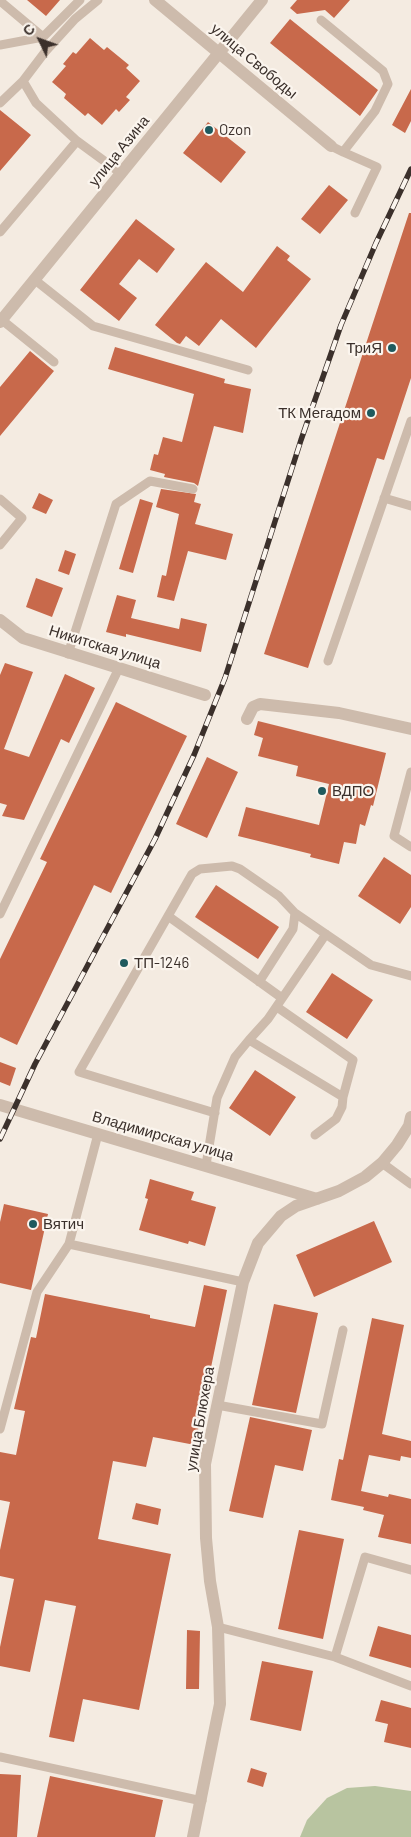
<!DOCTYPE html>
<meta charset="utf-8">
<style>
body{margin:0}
#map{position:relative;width:411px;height:1837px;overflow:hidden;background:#f4ebe1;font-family:Barlow,sans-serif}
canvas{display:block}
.north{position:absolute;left:15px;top:15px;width:50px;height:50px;-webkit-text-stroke:4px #fbf5ee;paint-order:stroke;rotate:312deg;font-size:14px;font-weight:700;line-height:20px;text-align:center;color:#3b302b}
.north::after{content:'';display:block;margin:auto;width:18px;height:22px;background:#3b302b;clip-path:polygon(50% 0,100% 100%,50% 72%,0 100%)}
</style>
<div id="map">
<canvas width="411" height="1837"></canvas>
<div class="north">С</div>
</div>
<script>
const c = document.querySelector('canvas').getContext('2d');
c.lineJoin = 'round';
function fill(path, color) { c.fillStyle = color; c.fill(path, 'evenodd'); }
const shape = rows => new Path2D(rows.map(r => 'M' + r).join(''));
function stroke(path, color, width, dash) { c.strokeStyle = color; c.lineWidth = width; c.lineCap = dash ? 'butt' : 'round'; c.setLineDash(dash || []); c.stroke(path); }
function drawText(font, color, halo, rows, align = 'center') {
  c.font = font + ' Barlow,sans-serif'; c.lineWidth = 4.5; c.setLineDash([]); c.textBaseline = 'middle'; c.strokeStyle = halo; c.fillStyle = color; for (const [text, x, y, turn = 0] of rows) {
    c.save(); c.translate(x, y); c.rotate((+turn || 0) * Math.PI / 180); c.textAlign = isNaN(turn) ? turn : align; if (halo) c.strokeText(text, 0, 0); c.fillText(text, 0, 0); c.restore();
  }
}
fill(shape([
 [375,1786,411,1791,411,1837,300,1837,307,1820,327,1798,347,1788]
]), '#b8c4a0');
fill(shape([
 [27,0,60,0,46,16],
 [297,0,350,0,334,18,325,10,297,14,290,8],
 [290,19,378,90,360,116,270,43],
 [90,38,104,50,107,47,129,65,126,68,140,81,126,97,130,100,119,112,116,109,102,125,88,113,85,116,64,98,66,94,52,82,66,66,63,64,73,52,76,54],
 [411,89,411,121,405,133,392,125],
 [0,110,31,135,0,171],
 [208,122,246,152,221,183,183,153],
 [329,185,348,200,320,234,301,219],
 [409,213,411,213,411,378,384,460,377,458,308,668,264,654],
 [136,219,175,249,157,273,139,259,119,284,137,298,119,321,80,290],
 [277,246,290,256,287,260,311,279,256,348,221,319,199,346,186,336,180,344,177,343,155,325,206,262,243,292],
 [115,347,225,379,224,383,251,389,243,433,214,426,198,486,194,483,164,477,165,474,150,470,154,454,158,455,163,437,182,442,194,394,108,369],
 [30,351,54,371,0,436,0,387],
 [161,489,196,494,194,502,201,504,195,524,233,534,226,560,188,551,174,601,157,597,162,575,166,576,179,514,156,507],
 [39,493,53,500,46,514,32,508],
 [140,499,153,503,133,573,119,569],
 [65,550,76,554,69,575,58,571],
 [36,578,63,588,52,617,26,607],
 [117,595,136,600,131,618,179,629,181,618,207,624,201,652,126,634,126,637,106,632],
 [5,663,33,672,4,749,29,757,65,674,95,688,69,743,61,739,24,820,2,816,7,805,0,803,0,675],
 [116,702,187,736,111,893,94,885,17,1045,0,1037,0,959,47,862,40,859],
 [258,721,386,753,373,806,371,805,365,826,360,824,356,844,344,842,339,864,310,857,311,854,238,836,246,807,319,825,329,784,296,776,298,766,258,756,263,738,254,735],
 [207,757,238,772,207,838,176,824],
 [384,857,411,875,411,907,400,924,358,896],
 [216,885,279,927,258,959,195,917],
 [332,973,373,1000,347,1039,306,1012],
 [0,1062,16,1068,10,1086,0,1082],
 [255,1070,296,1097,270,1136,229,1108],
 [150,1179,194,1192,191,1200,216,1207,205,1246,189,1241,188,1244,139,1230,148,1199,145,1198],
 [4,1204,48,1214,31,1290,0,1283,0,1222],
 [374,1221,392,1262,314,1297,296,1255],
 [204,1285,227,1290,195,1445,153,1437,146,1467,113,1461,98,1539,171,1554,139,1710,83,1699,74,1742,49,1737,76,1606,45,1600,30,1672,0,1666,0,1647,14,1579,0,1576,0,1550,10,1502,0,1500,0,1452,16,1455,25,1411,14,1409,31,1337,36,1338,45,1294,150,1315,150,1318,195,1327],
 [274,1304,318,1313,296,1413,252,1405],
 [372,1318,404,1325,382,1434,411,1441,411,1458,401,1456,400,1461,369,1455,361,1491,388,1497,389,1494,411,1499,411,1544,378,1537,384,1515,363,1510,364,1507,331,1500,339,1459,343,1460],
 [250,1417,312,1430,303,1471,275,1465,263,1518,229,1511],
 [136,1503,161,1509,158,1525,132,1519],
 [299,1530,344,1539,323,1639,278,1629],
 [378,1626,411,1635,411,1668,369,1656],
 [187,1630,200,1631,199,1689,186,1689],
 [262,1661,313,1671,301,1731,250,1720],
 [381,1700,411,1708,411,1748,384,1742,388,1724,375,1721],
 [251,1768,267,1773,263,1787,247,1782],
 [0,1774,21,1775,17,1837,0,1837],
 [50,1776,163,1800,155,1837,37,1837]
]), '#c8694b');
stroke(shape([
 [98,0,75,19,45,52,23,81,36,103,77,141,122,174],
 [0,1,43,37,80,0],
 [321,20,383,71,388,84,375,111,343,152,331,146],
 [0,45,43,37],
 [0,103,23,81],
 [343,152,377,167,355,213],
 [0,232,77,141],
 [35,280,93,326,248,370],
 [2,320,54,362],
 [384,498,411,506],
 [0,499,22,518,0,545],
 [68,654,116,504,150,481,193,489],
 [328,661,411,421],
 [411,772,394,836,411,847],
 [0,914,119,668],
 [168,916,282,998],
 [259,982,293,929,295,913],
 [277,1007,353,1060,343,1097],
 [249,1040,268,1019,326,934],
 [215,1113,79,1072,192,874,200,869,232,866,240,869,279,896,295,913,371,965,411,976],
 [98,1134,69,1244,243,1282],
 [382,1163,411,1184],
 [206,1165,217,1098,235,1057,249,1040,343,1097,342,1107,336,1119,315,1135],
 [217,1405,322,1424,343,1330],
 [0,1429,37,1292,69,1244],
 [218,1627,335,1657,365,1557,411,1570],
 [335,1657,411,1686],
 [0,1757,202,1801]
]), '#cdbbac', 9);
stroke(shape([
 [155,0,331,146],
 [0,322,262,0],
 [0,620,23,638,205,695],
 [247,719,253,707,260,704,339,713,411,729],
 [0,1105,317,1199],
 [193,1837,220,1704,218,1627,210,1581,206,1538,205,1464,243,1282,258,1243,281,1216,296,1206,339,1191,365,1177,382,1163,397,1145,409,1126,411,1117]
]), '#cdbbac', 12);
const rail = shape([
 [0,1139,35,1064,155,839,194,755,225,678,301,440,341,325,376,243,411,169]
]);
stroke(rail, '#3b302b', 5.5);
stroke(rail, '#fbf5ee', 4, [11]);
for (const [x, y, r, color] of [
 [209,130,5,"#1f5a5e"],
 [392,348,5,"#1f5a5e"],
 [371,413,5,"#1f5a5e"],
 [322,791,5,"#1f5a5e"],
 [124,963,5,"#1f5a5e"],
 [33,1224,5,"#1f5a5e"]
]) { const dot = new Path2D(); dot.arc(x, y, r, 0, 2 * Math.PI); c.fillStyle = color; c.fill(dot); stroke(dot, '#fbf5ee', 2); }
drawText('15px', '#3b302b', '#fbf5ee', [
 ["улица Свободы",254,61,40],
 ["улица Азина",119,151,-51],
 ["Никитская улица",105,647,17],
 ["Владимирская улица",163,1136,16],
 ["улица Блюхера",200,1419,-80]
]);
drawText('15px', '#3b302b', '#fbf5ee', [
 ["Ozon",219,130],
 ["ТриЯ",382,348,"right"],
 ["ТК Мегадом",361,413,"right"],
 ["ВДПО",332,791],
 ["ТП-1246",134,963],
 ["Вятич",43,1224]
], 'left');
</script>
